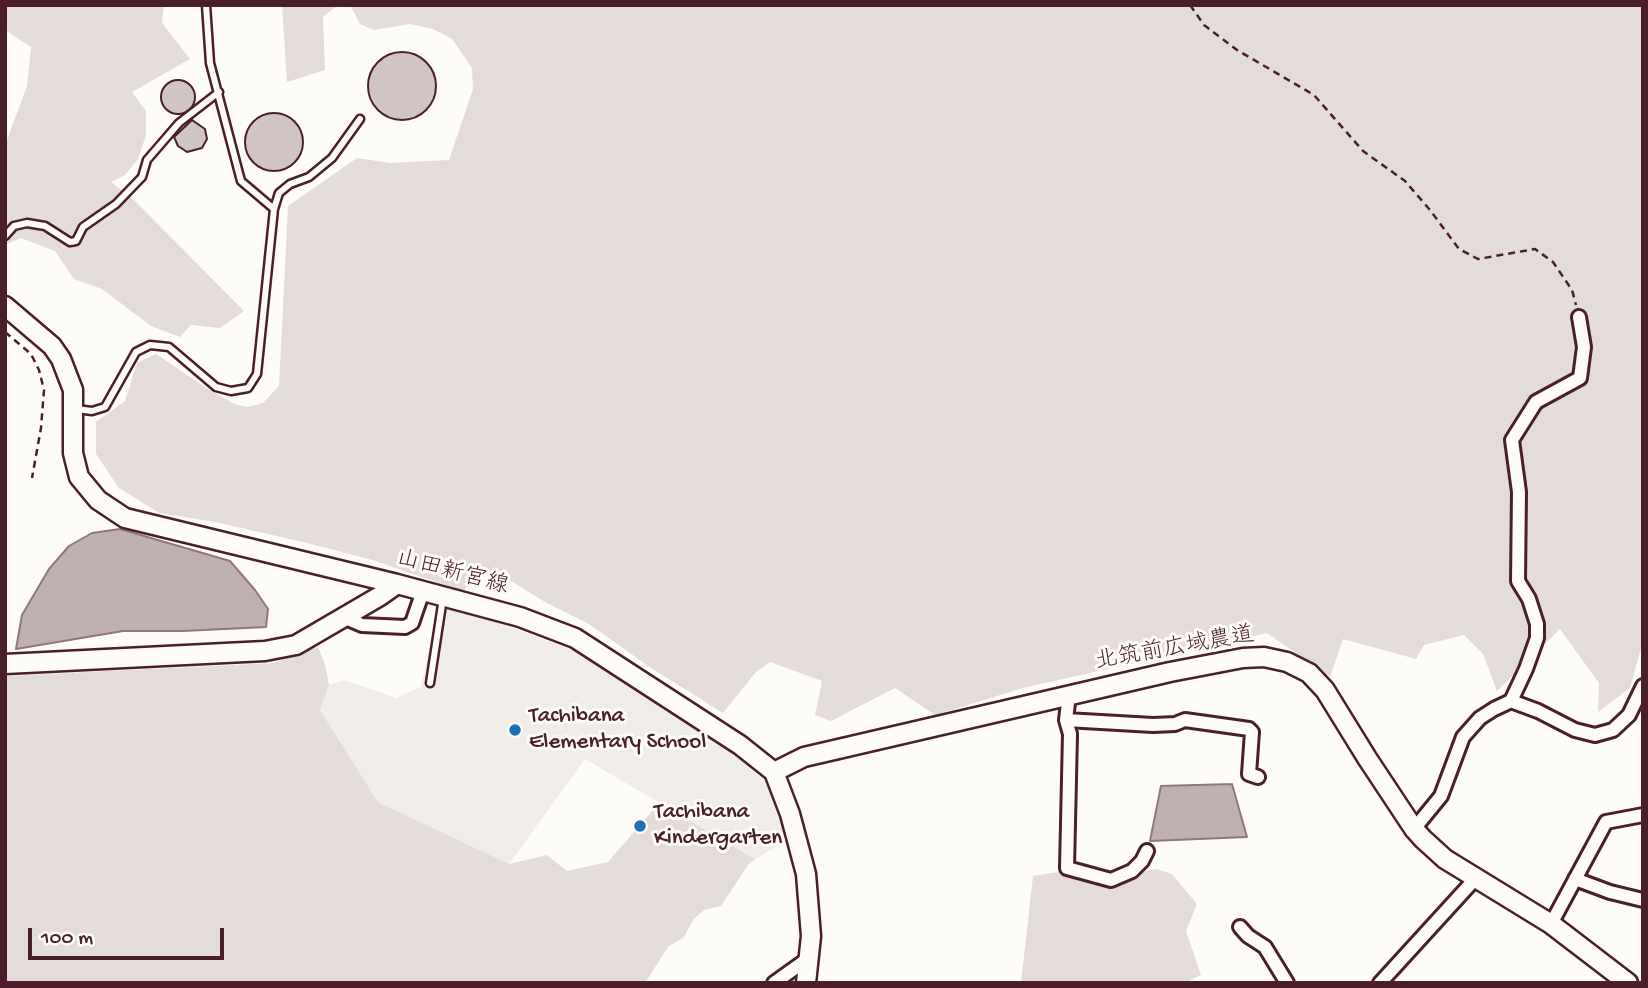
<!DOCTYPE html>
<meta charset="utf-8">
<style>
body{margin:0}
#map{position:relative;width:1648px;height:988px;overflow:hidden;background:#fdfcf7;font-family:"Gochi Hand",sans-serif}
canvas{display:block}
.frame{position:absolute;inset:0;border:7px solid #4a1f2b;pointer-events:none}
.scale{position:absolute;left:28px;top:928px;width:196px;height:32px;box-sizing:border-box;border:4px solid #4a1f2b;border-top:0;padding-left:9px;font-size:21px;line-height:24px;white-space:nowrap;color:#4a1f2b;-webkit-text-stroke:5px #fdfcf7;paint-order:stroke}
</style>
<div id="map">
<canvas width="1648" height="988"></canvas>
<div class="frame"></div>
<div class="scale">100 m</div>
</div>
<script>
const c = document.querySelector('canvas').getContext('2d');
c.lineJoin = 'round';
function fill(path, color) { c.fillStyle = color; c.fill(path, 'evenodd'); }
const shape = rows => new Path2D(rows.map(r => 'M' + r).join(''));
function stroke(path, color, width, dash) { c.strokeStyle = color; c.lineWidth = width; c.lineCap = dash ? 'butt' : 'round'; c.setLineDash(dash || []); c.stroke(path); }
function drawText(font, color, halo, rows, align = 'center') {
  c.font = font + ' "Gochi Hand","Klee One",sans-serif'; c.lineWidth = 6; c.setLineDash([]); c.textBaseline = 'middle'; c.strokeStyle = halo; c.fillStyle = color; for (const [text, x, y, turn = 0] of rows) {
    c.save(); c.translate(x, y); c.rotate((+turn || 0) * Math.PI / 180); c.textAlign = isNaN(turn) ? turn : align; if (halo) c.strokeText(text, 0, 0); c.fillText(text, 0, 0); c.restore();
  }
}
fill(shape([
 [439,601,575,651,728,749,771,787,790,839,755,859,585,759,509,864,378,802,320,710,329,685,344,680,396,698,421,687]
]), '#f0ece8');
fill(shape([
 [5,5,164,5,162,23,190,59,132,92,146,111,146,135,138,159,125,175,111,182,135,201,244,311,220,328,191,325,180,337,151,326,102,289,74,279,55,251,21,238,5,245,5,145,27,86,31,47,5,30],
 [282,5,338,5,323,17,325,70,287,82],
 [350,5,1643,5,1643,641,1630,688,1598,712,1599,683,1560,629,1497,691,1483,654,1464,635,1424,645,1416,659,1343,639,1330,677,1267,633,1023,688,935,715,895,688,831,721,815,715,822,681,770,662,756,672,723,713,651,668,589,624,545,602,511,581,480,572,463,591,369,559,307,543,215,522,159,513,119,488,96,454,96,422,125,401,137,363,156,354,208,389,234,404,247,407,263,403,279,386,288,206,357,158,390,163,449,160,473,89,472,68,452,39,433,29,410,24,374,30,360,24],
 [318,647,325,664,329,685,320,710,378,802,509,864,547,855,567,871,608,862,659,803,755,859,748,865,721,906,704,910,693,920,684,937,668,947,645,983,5,983,5,676,274,663],
 [1077,869,1113,877,1156,869,1172,874,1197,904,1186,931,1201,975,1185,983,1021,983,1033,876]
]), '#e3dcda');
const water = shape([
 [120,529,230,561,255,590,268,609,266,627,183,631,123,631,16,649,22,615,49,569,69,546,92,533,120,529],
 [1232,784,1247,837,1150,841,1161,786,1232,784]
]);
fill(water, '#c0b1b1');
stroke(water, '#91777b', 2);
const building = shape([
 '368 86a34 34 0 1 1 68 0a34 34 0 1 1-68 0Z',
 '161 97a17 17 0 1 1 34 0a17 17 0 1 1-34 0Z',
 '245 142a29 29 0 1 1 58 0a29 29 0 1 1-58 0Z',
 [192,120,205,129,207,139,202,148,187,152,178,146,174,137,192,120]
]);
fill(building, '#d0c5c4');
stroke(building, '#4a1f2b', 2);
const lane = shape([
 [206,5,210,63,241,181,274,209],
 [5,236,14,226,27,223,45,226,70,242,76,241,83,227,116,204,142,177,147,160,179,123,219,92],
 [76,409,92,411,105,407,136,352,150,345,169,347,216,387,231,391,248,388,257,374,274,209,279,193,290,184,309,177,332,158,360,119],
 [430,683,443,598]
]);
const street = shape([
 [343,617,362,625,405,627,412,623,423,591],
 [1069,694,1066,720,1070,734,1067,868,1111,880,1132,871,1142,861,1147,851],
 [1511,701,1526,669,1537,638,1537,624,1529,599,1518,581,1519,492,1512,440,1536,402,1580,378,1584,347,1579,317],
 [1066,720,1153,725,1175,724,1185,720,1249,729,1252,732,1249,774,1258,777],
 [1414,829,1441,796,1463,737,1480,718,1494,709,1511,701,1538,711,1575,730,1595,735,1613,730,1629,715,1643,686],
 [1575,879,1610,892,1643,900],
 [1551,924,1606,822,1643,815],
 [1240,927,1248,936,1265,947,1287,983],
 [774,983,809,958],
 [1380,983,1475,879]
]);
const secondary = shape([
 [5,306,52,346,61,359,73,390,73,453,79,477,98,500,125,518,397,584,520,617,575,638,740,745,774,772,790,814,806,874,811,936,806,983],
 [5,664,265,651,296,645,380,596,397,584],
 [774,772,804,757,1170,672,1243,658,1264,657,1287,662,1309,673,1325,690,1367,758,1414,829,1423,839,1445,859,1551,924,1628,983]
]);
stroke(lane, '#4a1f2b', 11);
stroke(street, '#4a1f2b', 18);
stroke(secondary, '#4a1f2b', 23);
stroke(shape([
 [1190,5,1204,25,1237,50,1314,95,1363,151,1405,181,1430,210,1459,249,1478,259,1535,249,1553,262,1572,290,1576,305],
 [5,332,31,354,39,370,44,390,41,428,32,478]
]), '#4a1f2b', 2.5, [7, 5]);
stroke(lane, '#fdfcf7', 6);
stroke(street, '#fdfcf7', 12);
stroke(secondary, '#fdfcf7', 18);
for (const [x, y, r, color] of [
 [515,730,7,"#1f6fb2"],
 [640,826,7,"#1f6fb2"]
]) { const dot = new Path2D(); dot.arc(x, y, r, 0, 2 * Math.PI); c.fillStyle = color; c.fill(dot); stroke(dot, '#fdfcf7', 2.5); }
drawText('23px', '#4a1f2b', '#fdfcf7', [
 ["山田新宮線",452,574,15],
 ["北筑前広域農道",1175,650,-10]
]);
drawText('23px', '#4a1f2b', '#fdfcf7', [
 ["Tachibana",529,717],
 ["Elementary School",529,743],
 ["Tachibana",654,813],
 ["Kindergarten",654,839]
], 'left');
</script>
